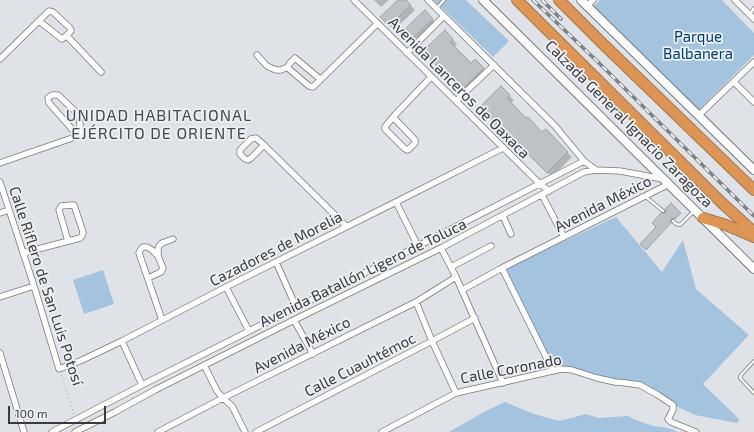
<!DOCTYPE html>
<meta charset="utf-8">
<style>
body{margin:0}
#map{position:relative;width:754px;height:432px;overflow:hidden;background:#dfe3e7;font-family:"Exo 2",sans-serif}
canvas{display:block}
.scale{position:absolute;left:8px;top:406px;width:98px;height:18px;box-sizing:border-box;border:2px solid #393a3c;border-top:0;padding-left:5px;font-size:12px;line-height:14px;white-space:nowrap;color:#393a3c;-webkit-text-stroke:3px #ecf0f4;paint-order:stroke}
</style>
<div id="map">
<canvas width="754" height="432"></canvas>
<div class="scale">100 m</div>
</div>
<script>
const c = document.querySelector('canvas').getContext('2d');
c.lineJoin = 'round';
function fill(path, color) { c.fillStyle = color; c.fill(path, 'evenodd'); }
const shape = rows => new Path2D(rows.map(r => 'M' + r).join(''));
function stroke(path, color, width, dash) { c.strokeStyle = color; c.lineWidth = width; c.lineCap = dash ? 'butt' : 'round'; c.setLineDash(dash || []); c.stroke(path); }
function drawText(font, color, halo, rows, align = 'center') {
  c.font = font + ' "Exo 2",sans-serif'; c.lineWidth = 3.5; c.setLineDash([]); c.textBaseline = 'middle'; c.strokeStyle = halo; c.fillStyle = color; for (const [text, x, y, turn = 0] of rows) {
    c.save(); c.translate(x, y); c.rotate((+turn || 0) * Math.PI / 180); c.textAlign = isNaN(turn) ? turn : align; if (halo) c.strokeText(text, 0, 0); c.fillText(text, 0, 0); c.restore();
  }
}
fill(shape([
 [434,0,466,0,509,41,493,57],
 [600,0,722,0,754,33,754,55,698,111,593,7],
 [616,217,662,272,683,240,696,289,749,335,703,384,739,419,737,423,695,415,676,406,675,402,639,381,615,380,552,365,504,269],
 [103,270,114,304,84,314,73,280],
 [505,402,534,414,559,421,586,414,598,418,628,416,636,420,653,426,662,427,674,430,677,432,449,432,484,412]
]), '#a4c3df');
fill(shape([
 [374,0,389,0,381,7],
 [400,0,405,0,415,10,394,30,382,17],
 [425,12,437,24,417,44,404,31],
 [445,31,457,44,454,47,471,64,475,60,487,73,467,93,452,77,448,81,435,69,438,66],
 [501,88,514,100,510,104,542,134,546,130,572,157,552,177,523,148,520,151,505,137,504,138,492,125,495,122]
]), '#0003');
const building = shape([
 [398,0,406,0,411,5,389,26,380,17,398,0],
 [425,10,433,19,411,40,403,31,425,10],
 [445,30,453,39,450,42,471,63,475,59,484,68,462,89,447,74,442,77,434,69,437,66,423,51,445,30],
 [501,86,510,95,507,98,526,118,528,117,542,132,546,129,568,152,547,173,518,144,514,147,500,133,499,134,490,125,494,122,480,107,501,86],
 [671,203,681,213,675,219,673,218,671,219,671,223,646,250,640,244,656,227,652,223,661,213,665,213,666,211,665,209,671,203]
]);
fill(building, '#bec2c6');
stroke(building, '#9ea2a5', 1);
const service = shape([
 [437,8,444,0],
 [750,14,754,8],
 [646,197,663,211],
 [673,221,676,224,680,225,693,212],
 [754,361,741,375,740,378,754,393]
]);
const minor = shape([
 [354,0,540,184,549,191],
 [428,0,555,126,584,161,596,170],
 [735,0,754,19],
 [587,6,593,0],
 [67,36,101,72],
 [407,53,444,16],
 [257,55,267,66,276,70,281,70,288,67,289,64,295,58,320,79],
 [0,59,49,11,53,12,70,28,71,31,65,37,62,39,39,21],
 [288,67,289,69,309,86,313,87,377,24],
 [734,82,754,102],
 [456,101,494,65],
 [698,116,754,62],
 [393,117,415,140,415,143,409,149,407,150,404,148,385,129,385,127,393,117,431,77],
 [264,145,251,158,248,160,245,159,240,154,240,150,251,139,256,138,264,145,346,226],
 [0,163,78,136,79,135,80,132,80,124,79,117,77,113,58,95,52,95,48,98,49,103,78,136],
 [0,182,34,286,59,369,80,361,122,341,226,287,396,202,503,148],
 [542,195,564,237],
 [396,202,418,246],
 [0,213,9,210],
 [503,216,511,234],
 [441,248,456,277,503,383],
 [23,253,80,238,82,236,83,232,74,205,72,205,61,206,59,210,68,241],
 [158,256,158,249,159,246,162,243,173,239],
 [276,262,296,307],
 [451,267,491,246],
 [502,268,553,371],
 [148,278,161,272,163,268,158,256,152,250,147,247,143,247,141,249,139,253,162,320],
 [226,287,249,331],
 [462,290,502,268,669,184],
 [0,297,34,286],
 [416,302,432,341,456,393],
 [294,320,313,354],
 [122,341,142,385],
 [0,353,24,432],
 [204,365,217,391,223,398,232,406,245,432],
 [52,432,142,385,418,246,584,161],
 [75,432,115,412,155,390,294,320,441,248,584,172,596,170,620,171,663,179],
 [158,432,223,398,416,302,456,277],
 [256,432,432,341,475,318],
 [382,432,456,393,561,369,572,370,597,378,615,382,626,383,640,385,658,395,673,405,673,410,668,419,671,422,696,432]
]);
const secondary = shape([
 [483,0,754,269],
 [581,0,754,170]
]);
const motorway = shape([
 [517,0,722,203,754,232],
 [559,0,602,43,754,190],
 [703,218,726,225,754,237]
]);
stroke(service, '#75787c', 4);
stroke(minor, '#75787c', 7);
stroke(secondary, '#75787c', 10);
stroke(motorway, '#a4754d', 12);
stroke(shape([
 [61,375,74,414]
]), '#9fa2a5', 1, [1, 3]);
stroke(service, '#fff', 2.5);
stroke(minor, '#fff', 5.5);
stroke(secondary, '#fff', 8);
stroke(motorway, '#dd9556', 10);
const rail = shape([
 [533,0,600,64,754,216],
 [542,0,561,19]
]);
stroke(rail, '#7f8184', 3.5);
stroke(rail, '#ecf0f4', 2, [6]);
drawText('15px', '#003f68', '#ecf0f4', [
 ["Parque",698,37],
 ["Balbanera",698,54]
]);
drawText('15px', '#393a3c', '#ecf0f4', [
 ["Avenida Lanceros de Oaxaca",459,88,45],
 ["Calzada General Ignacio Zaragoza",629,124,45],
 ["Avenida México",603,204,-27],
 ["Cazadores de Morelia",276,249,-27],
 ["Avenida Batallón Ligero de Toluca",363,273,-26],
 ["Calle Riflero de San Luis Potosí",46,286,72],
 ["Avenida México",302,345,-27],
 ["Calle Cuauhtémoc",360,365,-27],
 ["Calle Coronado",511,369,-11]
]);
c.letterSpacing = '1px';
drawText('16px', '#464a4d', '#ecf0f4', [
 ["UNIDAD HABITACIONAL",159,116],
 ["EJÉRCITO DE ORIENTE",159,134]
]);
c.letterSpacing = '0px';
</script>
